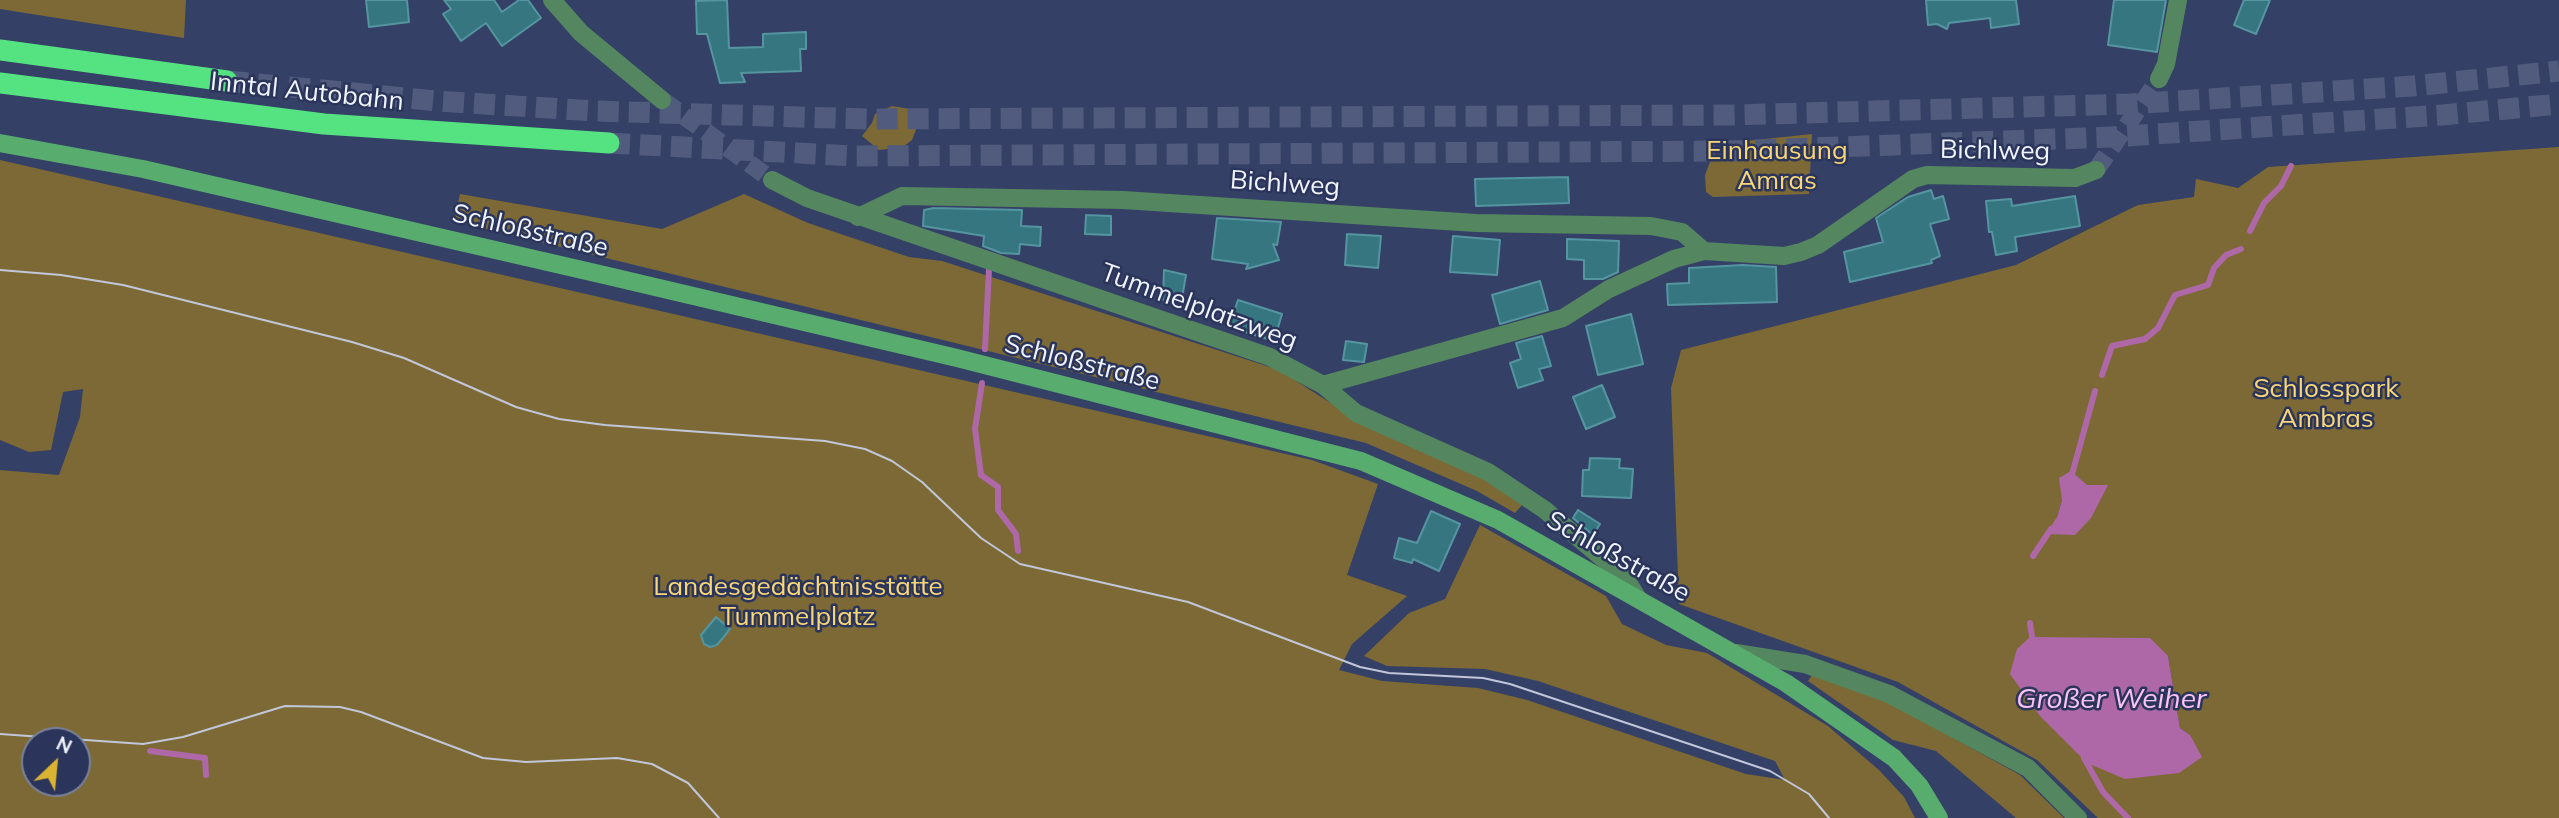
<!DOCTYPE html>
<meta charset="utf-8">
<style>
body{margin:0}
#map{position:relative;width:2559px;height:818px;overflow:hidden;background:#354067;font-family:Mulish,sans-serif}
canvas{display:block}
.north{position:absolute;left:21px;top:727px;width:70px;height:70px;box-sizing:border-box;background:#2b355b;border:2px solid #7a819c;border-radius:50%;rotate:26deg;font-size:19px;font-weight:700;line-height:28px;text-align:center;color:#f0f4fe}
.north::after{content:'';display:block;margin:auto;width:24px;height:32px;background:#dab333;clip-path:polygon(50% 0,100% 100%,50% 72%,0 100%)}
</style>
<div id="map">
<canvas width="2559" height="818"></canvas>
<div class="north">N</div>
</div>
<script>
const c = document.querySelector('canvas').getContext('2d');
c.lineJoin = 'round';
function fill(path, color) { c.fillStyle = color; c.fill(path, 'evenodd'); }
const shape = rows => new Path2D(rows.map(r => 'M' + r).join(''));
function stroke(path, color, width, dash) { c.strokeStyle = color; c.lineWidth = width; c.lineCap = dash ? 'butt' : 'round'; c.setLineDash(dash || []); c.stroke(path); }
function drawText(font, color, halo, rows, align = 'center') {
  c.font = font + ' Mulish,sans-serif'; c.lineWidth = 5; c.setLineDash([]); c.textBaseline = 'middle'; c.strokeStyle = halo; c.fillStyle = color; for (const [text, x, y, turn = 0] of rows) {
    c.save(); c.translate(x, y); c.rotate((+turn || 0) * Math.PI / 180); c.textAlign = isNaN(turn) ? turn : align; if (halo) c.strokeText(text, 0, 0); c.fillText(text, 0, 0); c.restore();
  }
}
fill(shape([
 [0,0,186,0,184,38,0,9],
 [892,106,910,109,917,113,917,127,912,140,903,147,879,150,862,136,872,123,875,114],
 [1812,134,1809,194,1713,197,1706,192,1705,175,1711,159,1716,155,1736,154,1746,141],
 [2559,147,2559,818,2098,818,2037,760,1898,682,1679,604,1671,388,1681,350,2016,265,2138,205,2194,197,2196,179,2238,188,2268,167],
 [2087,486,2107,486,2057,517,2062,500],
 [2017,649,2168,656,2180,728,2190,735],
 [0,160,1312,460,1378,484,1347,575,1407,596,1352,644,1339,670,1382,681,1478,688,1527,700,1746,774,1785,780,1775,761,1538,681,1485,669,1387,666,1364,656,1409,613,1445,599,1480,525,1606,596,1622,624,1666,645,1707,653,1828,726,1880,771,1904,797,1915,818,0,818,0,470,59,475,80,417,83,389,63,392,51,450,29,452,0,440],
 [35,741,77,741,77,783,35,783],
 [460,194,662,229,744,194,808,223,909,257,942,261,1279,370,1351,416,1480,476,1522,505,1515,513,1477,491,1366,443,454,221],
 [1812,675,1888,702,2020,775,2064,818,2016,818,1936,751,1893,740,1808,681]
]), '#7c6935');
fill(shape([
 [2071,471,2087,485,2108,485,2091,518,2075,535,2046,534,2057,517,2062,500,2059,478],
 [2030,637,2150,638,2168,656,2180,728,2190,735,2202,757,2179,773,2125,779,2087,763,2040,716,2010,674,2017,649]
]), '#ae68a8');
stroke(shape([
 [2250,231,2264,203,2281,186,2291,166],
 [985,349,989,269],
 [2102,375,2112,346,2145,339,2158,328,2175,295,2208,285,2214,268,2226,255,2241,249],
 [982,383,975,429,981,475,998,487,998,510,1016,534,1018,551],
 [2071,478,2095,391],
 [2033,556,2051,529],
 [2030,623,2033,643],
 [150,751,205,758,206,775],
 [2084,758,2103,792,2128,818]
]), '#ae68a8', 6);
const building = shape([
 [366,0,407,0,409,22,369,27,366,0],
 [444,0,494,0,502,12,519,0,528,0,541,18,502,46,486,23,461,41,443,14,451,9,444,0],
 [727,0,729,48,763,47,763,34,806,32,806,49,800,49,801,71,741,73,745,82,720,83,707,34,697,34,696,1,727,0],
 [1926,0,2016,0,2019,24,1991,28,1990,18,1949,23,1947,29,1937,24,1928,25,1926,0],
 [2114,0,2166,0,2157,52,2108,45,2114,0],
 [2244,0,2270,0,2256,34,2234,25,2244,0],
 [1568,177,1569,203,1476,206,1475,179,1568,177],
 [1931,190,1934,199,1943,196,1949,219,1930,224,1940,256,1931,260,1932,263,1850,282,1844,252,1883,242,1876,218,1908,197,1931,190],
 [2075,196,2080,226,2015,237,2017,251,1996,255,1992,232,1989,232,1986,201,2011,199,2012,206,2075,196],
 [934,208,1022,210,1021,226,1041,227,1040,246,1020,244,1019,254,1001,253,983,246,984,236,923,226,924,210,934,208],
 [1086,215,1111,216,1111,235,1085,234,1086,215],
 [1217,218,1281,222,1277,245,1273,244,1279,260,1246,269,1248,264,1212,259,1217,218],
 [1347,234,1381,236,1378,268,1345,265,1347,234],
 [1453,236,1500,240,1497,275,1450,272,1453,236],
 [1567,239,1619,241,1618,272,1603,279,1584,279,1584,260,1567,259,1567,239],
 [1743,265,1776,267,1777,302,1668,305,1667,284,1689,283,1689,268,1743,265],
 [1164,270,1186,275,1181,304,1163,300,1164,270],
 [1540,281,1548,310,1500,324,1492,295,1540,281],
 [1238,300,1282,314,1274,341,1229,327,1238,300],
 [1631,314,1643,364,1598,375,1586,326,1631,314],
 [1542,336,1551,366,1539,369,1543,380,1518,388,1510,363,1521,359,1516,343,1542,336],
 [1346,341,1367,344,1364,362,1343,360,1346,341],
 [1602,385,1615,417,1586,429,1573,397,1602,385],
 [1590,458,1620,459,1619,468,1633,469,1631,498,1582,496,1583,470,1589,470,1590,458],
 [1578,510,1600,524,1593,535,1573,518,1578,510],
 [1431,511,1460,524,1439,571,1413,559,1412,563,1394,558,1399,538,1417,543,1431,511],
 [716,617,730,629,717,645,710,647,704,644,701,635,716,617]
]);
fill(building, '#357681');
stroke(building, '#5495a0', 2);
stroke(shape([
 [662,100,772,180],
 [2096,170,2159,79]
]), '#515b7e', 18, [18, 9]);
stroke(shape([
 [227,81,437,101,595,111,868,119,1731,115,2129,104,2413,86,2559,71],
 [609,143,854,156,1729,151,2111,137,2442,115,2559,104]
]), '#515b7e', 21, [21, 10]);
stroke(shape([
 [552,0,581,33,662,100],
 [2159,79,2166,64,2178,0],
 [772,180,807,198,1270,357,1323,385,1356,413,1488,472,1545,510,1624,576,1637,597],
 [858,217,902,196,1123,200,1476,223,1651,226,1682,232,1704,251],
 [1323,385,1563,318,1609,289,1674,259,1704,251,1784,256,1801,252,1818,245,1913,179,1927,175,2075,178,2096,170],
 [1736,653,1805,664,1889,694,2028,768,2078,818]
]), '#54875f', 18);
stroke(shape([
 [0,143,143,169,604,275,957,358,1361,461,1498,520,1786,683,1894,758,1919,785,1939,818]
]), '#57ac6e', 18);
stroke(shape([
 [0,50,227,81],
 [0,83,324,124,609,143]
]), '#55e381', 21);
stroke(shape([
 [0,270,61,275,123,285,352,342,404,358,516,407,559,419,605,425,825,441,865,449,892,461,922,482,981,538,1020,564,1188,602,1360,667,1389,673,1483,678,1510,684,1770,771,1809,794,1829,818],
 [0,734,143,744,183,737,285,706,340,707,361,712,483,758,526,762,617,758,652,764,688,783,719,818]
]), '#c1c7d8', 2);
drawText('26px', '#f0f4fe', '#2b355b', [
 ["Inntal Autobahn",307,92,6],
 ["Bichlweg",1995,151,1],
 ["Bichlweg",1285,184,4],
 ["Schloßstraße",530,231,13],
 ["Tummelplatzweg",1199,307,20],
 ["Schloßstraße",1082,363,14],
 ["Schloßstraße",1618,557,29]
]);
drawText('26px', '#f9d777', '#2b355b', [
 ["Einhausung",1777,151],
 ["Amras",1777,181],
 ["Schlosspark",2326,389],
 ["Ambras",2326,419],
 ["Landesgedächtnisstätte",798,587],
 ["Tummelplatz",798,617]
]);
drawText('italic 28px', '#fbc2f4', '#2b355b', [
 ["Großer Weiher",2111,700]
]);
</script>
